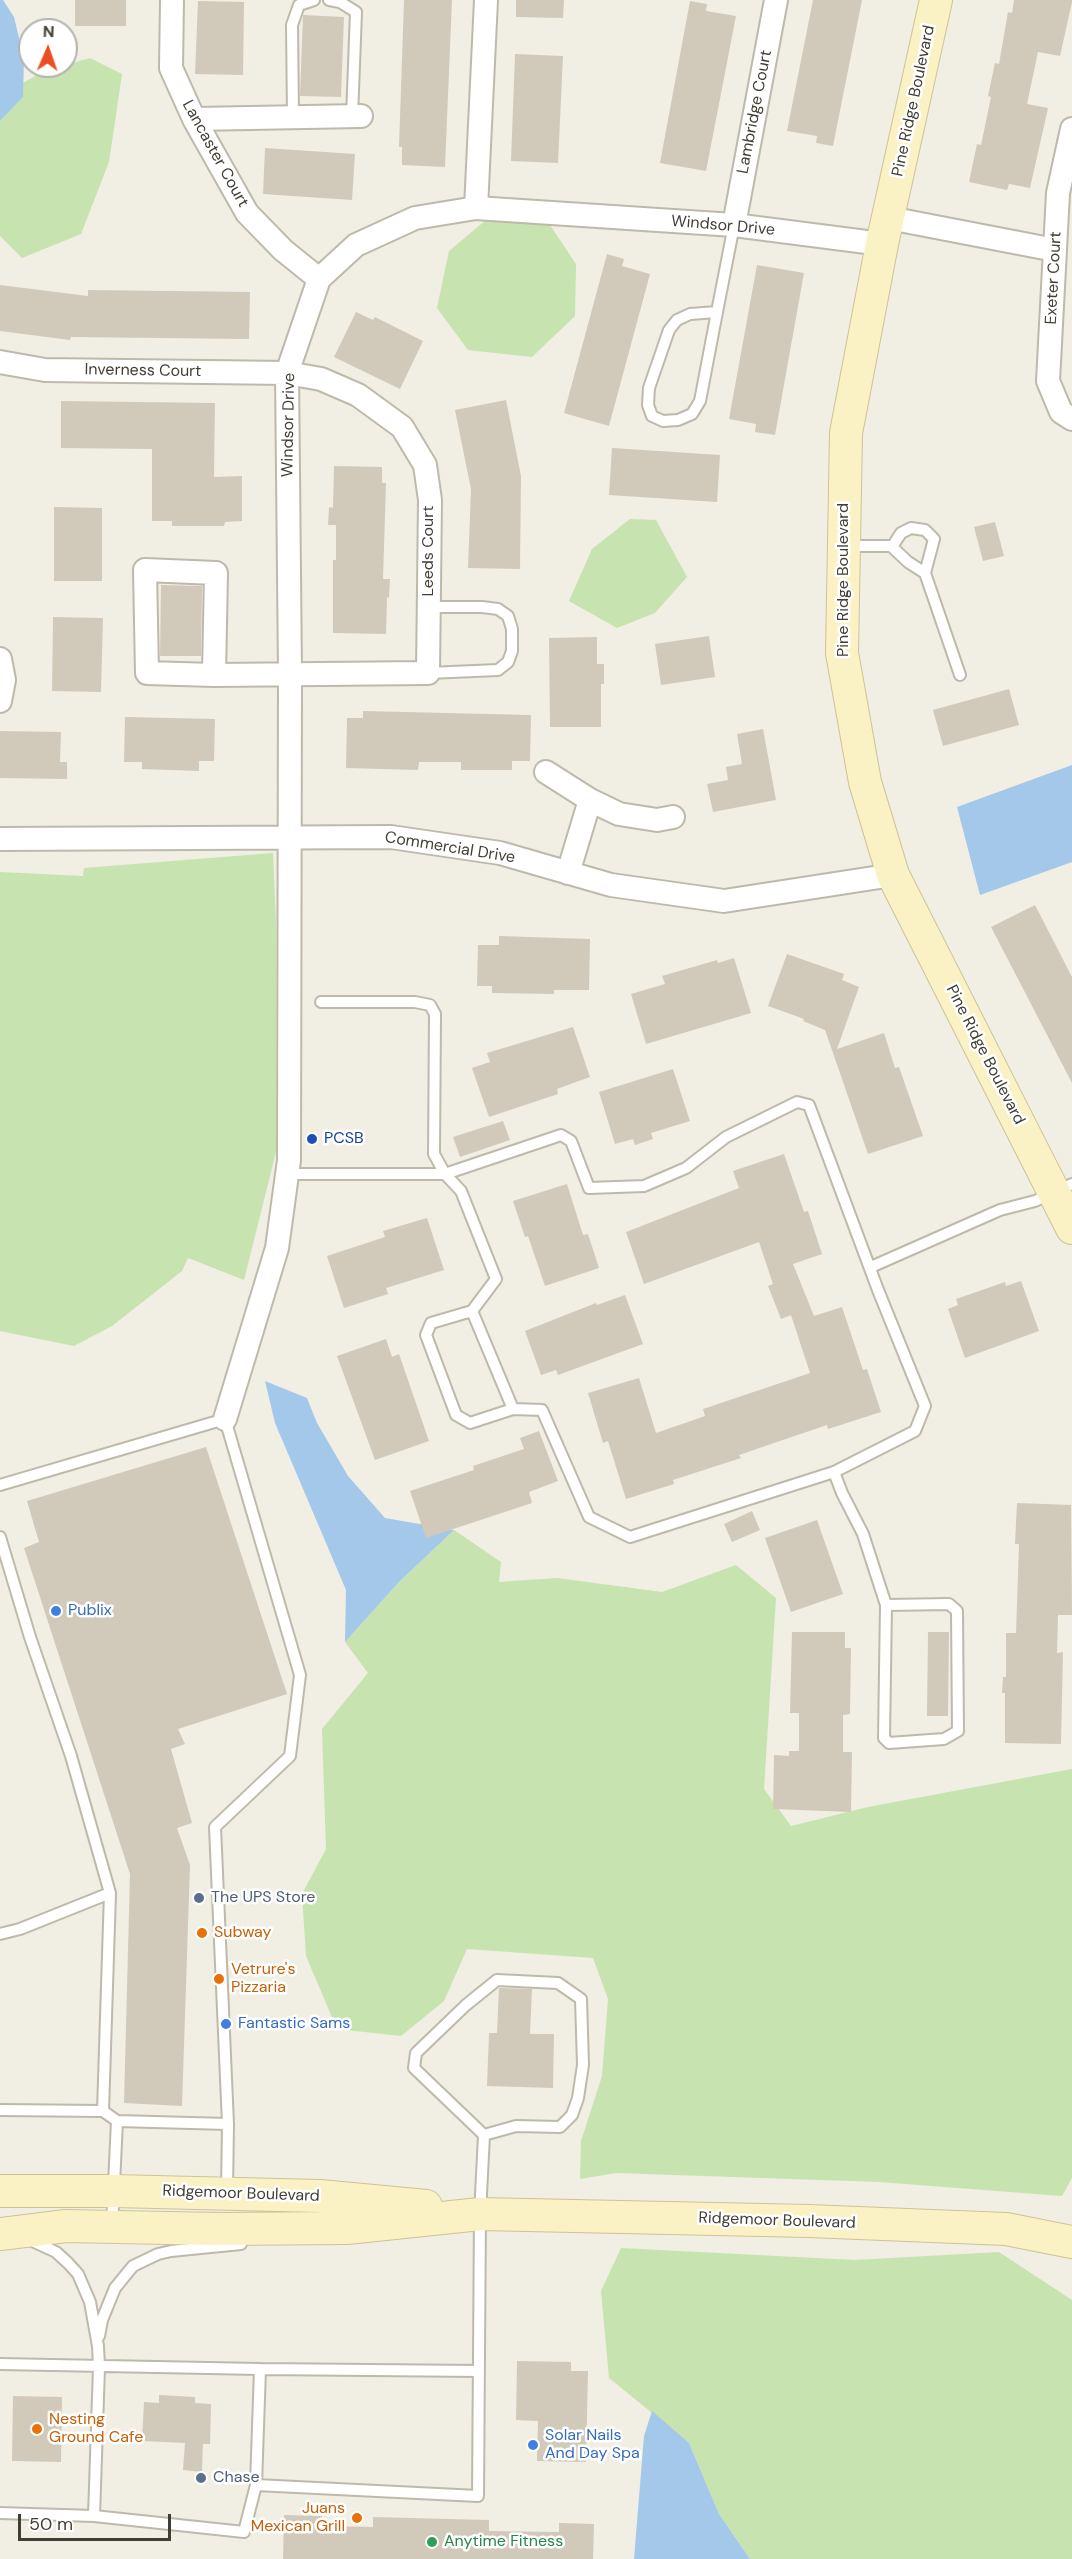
<!DOCTYPE html>
<style>
body{margin:0}
#map{position:relative;width:1072px;height:2559px;overflow:hidden;background:#f1eee4;font-family:"DM Sans",sans-serif}
canvas{display:block}
.north{position:absolute;left:18px;top:18px;width:60px;height:60px;box-sizing:border-box;background:#fff;border:2px solid #b3b2ae;border-radius:50%;rotate:2deg;font-size:16px;font-weight:700;line-height:24px;text-align:center;color:#423e34}
.north::after{content:'';display:block;margin:auto;width:21px;height:27px;background:#eb4e21;clip-path:polygon(50% 0,100% 100%,50% 72%,0 100%)}
.scale{position:absolute;left:18px;top:2514px;width:153px;height:27px;box-sizing:border-box;border:3px solid #423e34;border-top:0;padding-left:8px;font-size:18px;line-height:21px;white-space:nowrap;color:#423e34;-webkit-text-stroke:4px #fff;paint-order:stroke}
</style>
<div id="map">
<canvas width="1072" height="2559"></canvas>
<div class="north">N</div>
<div class="scale">50 m</div>
</div>
<script>
const c = document.querySelector('canvas').getContext('2d');
c.lineJoin = 'round';
function fill(path, color) { c.fillStyle = color; c.fill(path, 'evenodd'); }
const shape = rows => new Path2D(rows.map(r => 'M' + r).join(''));
function stroke(path, color, width, dash) { c.strokeStyle = color; c.lineWidth = width; c.lineCap = dash ? 'butt' : 'round'; c.setLineDash(dash || []); c.stroke(path); }
function drawText(font, color, halo, rows, align = 'center') {
  c.font = font + ' "DM Sans",sans-serif'; c.lineWidth = 5; c.setLineDash([]); c.textBaseline = 'middle'; c.strokeStyle = halo; c.fillStyle = color; for (const [text, x, y, turn = 0] of rows) {
    c.save(); c.translate(x, y); c.rotate((+turn || 0) * Math.PI / 180); c.textAlign = isNaN(turn) ? turn : align; if (halo) c.strokeText(text, 0, 0); c.fillText(text, 0, 0); c.restore();
  }
}
fill(shape([
 [90,58,122,74,109,162,81,234,22,258,0,236,0,121,23,97,23,83,42,72],
 [486,220,550,225,576,264,575,316,532,357,468,350,437,308,449,251],
 [630,519,656,520,687,577,655,613,617,628,569,601,592,549],
 [273,853,276,924,276,1152,244,1280,188,1258,182,1271,112,1326,74,1346,0,1331,0,872,83,876,84,868],
 [454,1530,501,1562,499,1582,557,1578,662,1592,736,1565,776,1598,764,1789,791,1826,868,1807,1072,1769,1072,2178,1062,2196,879,2182,616,2173,580,2179,581,2141,602,2076,608,1999,593,1958,467,1949,444,2001,401,2036,337,2029,306,1956,302,1894,326,1849,322,1729,368,1673,345,1642,399,1582],
 [621,2248,855,2260,999,2252,1072,2300,1072,2559,750,2559,719,2514,689,2443,609,2378,601,2291]
]), '#c7e3af');
fill(shape([
 [0,0,3,0,14,17,24,59,23,97,0,121],
 [1072,765,1072,862,980,895,957,807],
 [265,1381,307,1398,317,1423,348,1476,385,1518,454,1530,399,1582,345,1642,346,1590,275,1423],
 [652,2411,689,2443,719,2514,750,2559,634,2559,644,2436]
]), '#a3c8ea');
fill(shape([
 [75,0,126,0,126,26,75,26],
 [404,0,452,0,445,167,402,165,402,147,399,147],
 [516,0,564,0,563,18,516,17],
 [813,0,862,0,833,146,816,143,817,136,787,131],
 [1014,0,1072,0,1072,2,1060,56,1038,52,1027,104,1048,108,1030,188,1009,184,1007,190,969,182,977,144,981,145,991,97,988,96,995,63,999,64,1008,12,1012,13],
 [198,1,244,2,243,75,195,74],
 [690,1,707,4,706,11,736,16,706,171,660,163],
 [303,15,344,17,341,97,300,96],
 [515,54,563,56,558,163,511,161],
 [265,148,355,154,352,200,263,194],
 [607,254,624,259,622,266,650,274,609,426,564,413],
 [757,265,804,273,775,435,755,432,756,424,729,419],
 [0,285,88,296,88,290,250,292,249,339,71,337,70,340,0,331],
 [356,312,373,320,375,317,423,341,400,389,334,357],
 [506,400,521,476,520,569,468,568,471,489,455,410],
 [61,401,215,403,214,477,242,476,242,521,225,522,224,526,172,526,172,521,152,521,152,449,61,448],
 [612,448,720,455,717,502,609,495],
 [334,466,382,467,382,483,386,483,383,579,390,579,389,598,387,597,386,634,333,633,333,560,336,560,336,525,328,525,329,507,333,508],
 [54,507,102,508,102,581,54,581],
 [995,522,1004,556,983,561,974,527],
 [161,585,202,586,201,656,160,656],
 [53,617,103,618,101,692,52,691],
 [709,636,715,677,661,685,655,644],
 [597,637,597,664,604,664,604,684,601,684,601,727,550,727,549,638],
 [1009,689,1019,725,943,746,933,710],
 [363,711,531,715,530,761,512,761,512,770,461,770,461,762,419,762,418,770,346,768,347,718,363,718],
 [125,717,215,719,214,761,199,761,199,771,142,769,142,762,124,762],
 [763,729,776,800,713,812,707,784,728,780,726,767,742,764,737,734],
 [0,731,61,732,60,762,67,762,67,779,0,778],
 [1035,905,1072,977,1072,1083,991,927],
 [499,936,590,939,589,990,554,990,554,994,492,993,492,986,477,986,478,945,499,945],
 [787,954,844,974,842,980,859,987,837,1049,884,1033,895,1068,899,1067,923,1136,868,1154,825,1030,803,1021,804,1019,768,1006],
 [734,958,751,1013,646,1044,631,994,665,984,662,976,717,960,718,963],
 [573,1027,590,1077,557,1089,558,1094,489,1117,472,1068,490,1062,487,1053],
 [673,1069,690,1121,651,1133,653,1139,635,1145,633,1139,615,1144,599,1092],
 [503,1121,510,1140,460,1157,453,1137],
 [784,1154,804,1212,808,1211,822,1254,793,1264,814,1316,842,1307,863,1370,867,1369,881,1412,828,1429,827,1425,739,1455,741,1458,673,1480,674,1484,626,1499,608,1441,603,1443,588,1393,639,1378,656,1433,705,1416,703,1409,810,1373,791,1315,781,1319,768,1286,773,1284,759,1242,644,1284,626,1232,739,1188,733,1171],
 [567,1184,583,1235,588,1234,599,1268,545,1286,528,1236,525,1237,513,1201],
 [427,1218,444,1270,386,1288,388,1294,344,1308,327,1256,385,1237,383,1231],
 [1021,1281,1039,1331,965,1358,948,1309,958,1305,956,1299,1005,1282,1006,1286],
 [625,1295,643,1344,558,1375,556,1370,541,1375,525,1331,596,1303,597,1305],
 [386,1339,392,1357,399,1354,429,1441,375,1460,337,1356],
 [539,1431,558,1481,529,1492,532,1503,426,1538,410,1491,474,1470,473,1466,524,1449,520,1438],
 [206,1447,287,1694,178,1729,185,1744,171,1749,192,1823,177,1828,190,1865,182,2106,124,2103,130,1874,24,1548,39,1542,27,1501],
 [1017,1503,1071,1505,1072,1615,1058,1615,1057,1653,1063,1652,1061,1744,1005,1743,1005,1693,1002,1693,1003,1677,1006,1677,1006,1633,1016,1633,1019,1544,1015,1544],
 [752,1511,760,1530,732,1542,724,1524],
 [817,1520,843,1594,791,1612,765,1538],
 [792,1632,845,1632,845,1648,851,1648,850,1714,843,1715,843,1752,852,1752,851,1812,773,1809,774,1755,789,1756,789,1751,799,1751,799,1713,790,1713],
 [928,1632,949,1632,948,1716,927,1716],
 [499,1988,532,1989,530,2034,554,2034,553,2088,487,2086,489,2033,497,2033],
 [517,2361,571,2362,571,2371,588,2371,586,2462,537,2461,538,2421,516,2420],
 [159,2395,195,2397,195,2403,211,2404,210,2444,203,2444,202,2472,183,2470,185,2443,142,2441,144,2402,159,2403],
 [13,2396,62,2397,61,2462,12,2461],
 [284,2515,322,2516,322,2526,373,2527,373,2517,489,2520,489,2531,559,2532,559,2523,594,2524,593,2559,283,2559]
]), '#d1caba');
const lane = shape([
 [329,0,340,2,356,12,352,117],
 [293,117,292,25,299,5,314,0],
 [717,312,690,314,677,320,669,330,649,388,648,405,652,416,663,421,678,420,692,414,700,401,717,312,734,225],
 [846,546,891,546,908,562,925,573,960,675],
 [892,547,901,533,911,528,925,530,934,539,925,573],
 [428,673,498,670,508,662,512,651,512,629,508,616,498,609,482,607,428,607],
 [321,1002,415,1002,430,1005,435,1014,434,1154,445,1174,461,1191,496,1279,472,1311,513,1409,542,1410,589,1517,630,1537,834,1472],
 [288,1174,445,1174,561,1135,571,1141,589,1188,644,1186,686,1168,726,1137,797,1102,809,1105,878,1290,925,1406,915,1431,834,1472,842,1493,863,1534,886,1605,949,1604,957,1611,958,1731,944,1739,889,1743,884,1738,886,1605],
 [871,1267,1000,1210,1035,1201,1072,1184],
 [472,1311,431,1323,426,1335,456,1415,470,1423,513,1409],
 [0,1485,225,1419,300,1675,290,1756,215,1827,228,2124,227,2190],
 [0,1537,30,1637,71,1756,110,1893,103,2111],
 [0,1934,20,1929,110,1893],
 [0,2110,103,2111,117,2121,228,2124],
 [112,2226,117,2121],
 [30,2240,56,2252,68,2263,78,2274,90,2302,98,2346,99,2367,94,2516,244,2532,256,2485,478,2496,480,2214,484,2135,414,2068,416,2053,466,2005,497,1980,558,1983,581,1999,583,2065,578,2098,572,2115,560,2127,516,2126,484,2135],
 [99,2336,102,2320,115,2288,133,2266,158,2254,171,2251,241,2244],
 [0,2364,260,2369],
 [256,2485,260,2369,479,2371],
 [0,2513,94,2516]
]);
const street = shape([
 [172,0,171,68,194,119,247,213,283,250,319,279],
 [194,119,361,116],
 [1072,129,1058,193,1048,381,1061,412,1072,419],
 [476,208,486,0],
 [889,218,1055,250],
 [734,225,776,0],
 [0,362,45,370,287,373,321,379,358,395,402,427,425,465,430,500,428,673,214,675],
 [145,570,216,573,214,675,147,673,145,570],
 [0,659,4,680,0,701],
 [546,772,590,800,619,814,657,820,673,817],
 [0,839,391,837,500,853,611,885,724,901,893,875],
 [568,873,590,800],
 [225,1419,277,1248,289,1160,290,674,287,373,319,279,356,245,415,218,476,208,734,225,882,244]
]);
const secondary = shape([
 [936,0,882,244,846,433,842,653,865,782,893,875,1072,1228],
 [0,2191,114,2191,320,2196,426,2206],
 [0,2234,66,2226,220,2229,347,2228,480,2214,809,2221,1006,2229,1072,2242]
]);
stroke(lane, '#beb9aa', 14);
stroke(street, '#beb9aa', 26);
stroke(secondary, '#cec396', 34);
stroke(lane, '#fff', 10);
stroke(street, '#fff', 22);
stroke(secondary, '#faf1c4', 32);
for (const [x, y, r, color] of [
 [312,1139,6,"#1a4fb4"],
 [56,1611,6,"#3f7fe0"],
 [199,1898,6,"#5c6f8a"],
 [202,1933,6,"#e8710a"],
 [219,1979,6,"#e8710a"],
 [226,2024,6,"#3f7fe0"],
 [37,2429,6,"#e8710a"],
 [533,2445,6,"#3f7fe0"],
 [201,2478,6,"#5c6f8a"],
 [357,2518,6,"#e8710a"],
 [432,2542,6,"#2e9e5b"]
]) { const dot = new Path2D(); dot.arc(x, y, r, 0, 2 * Math.PI); c.fillStyle = color; c.fill(dot); stroke(dot, '#fff', 2); }
drawText('16px', '#423e34', '#fff', [
 ["Pine Ridge Boulevard",914,101,-78],
 ["Lambridge Court",755,112,-79],
 ["Lancaster Court",215,154,61],
 ["Windsor Drive",723,226,5],
 ["Exeter Court",1054,278,-87],
 ["Inverness Court",143,371,1],
 ["Windsor Drive",289,425,-89],
 ["Leeds Court",429,551,-90],
 ["Pine Ridge Boulevard",844,580,-90],
 ["Commercial Drive",450,848,9],
 ["Pine Ridge Boulevard",985,1055,63],
 ["Ridgemoor Boulevard",241,2194,2],
 ["Ridgemoor Boulevard",777,2221,2]
]);
drawText('16px', '#164399', '#fff', [
 ["PCSB",324,1139]
], 'left');
drawText('16px', '#366cbe', '#fff', [
 ["Publix",68,1611],
 ["Fantastic Sams",238,2024],
 ["Solar Nails",545,2436],
 ["And Day Spa",545,2454]
], 'left');
drawText('16px', '#4e5e75', '#fff', [
 ["The UPS Store",211,1898],
 ["Chase",213,2478]
], 'left');
drawText('16px', '#c56008', '#fff', [
 ["Subway",214,1933],
 ["Vetrure's",231,1970],
 ["Pizzaria",231,1988],
 ["Nesting",49,2420],
 ["Ground Cafe",49,2438],
 ["Juans",345,2509,"right"],
 ["Mexican Grill",345,2527,"right"]
], 'left');
drawText('16px', '#27864d', '#fff', [
 ["Anytime Fitness",444,2542]
], 'left');
</script>
